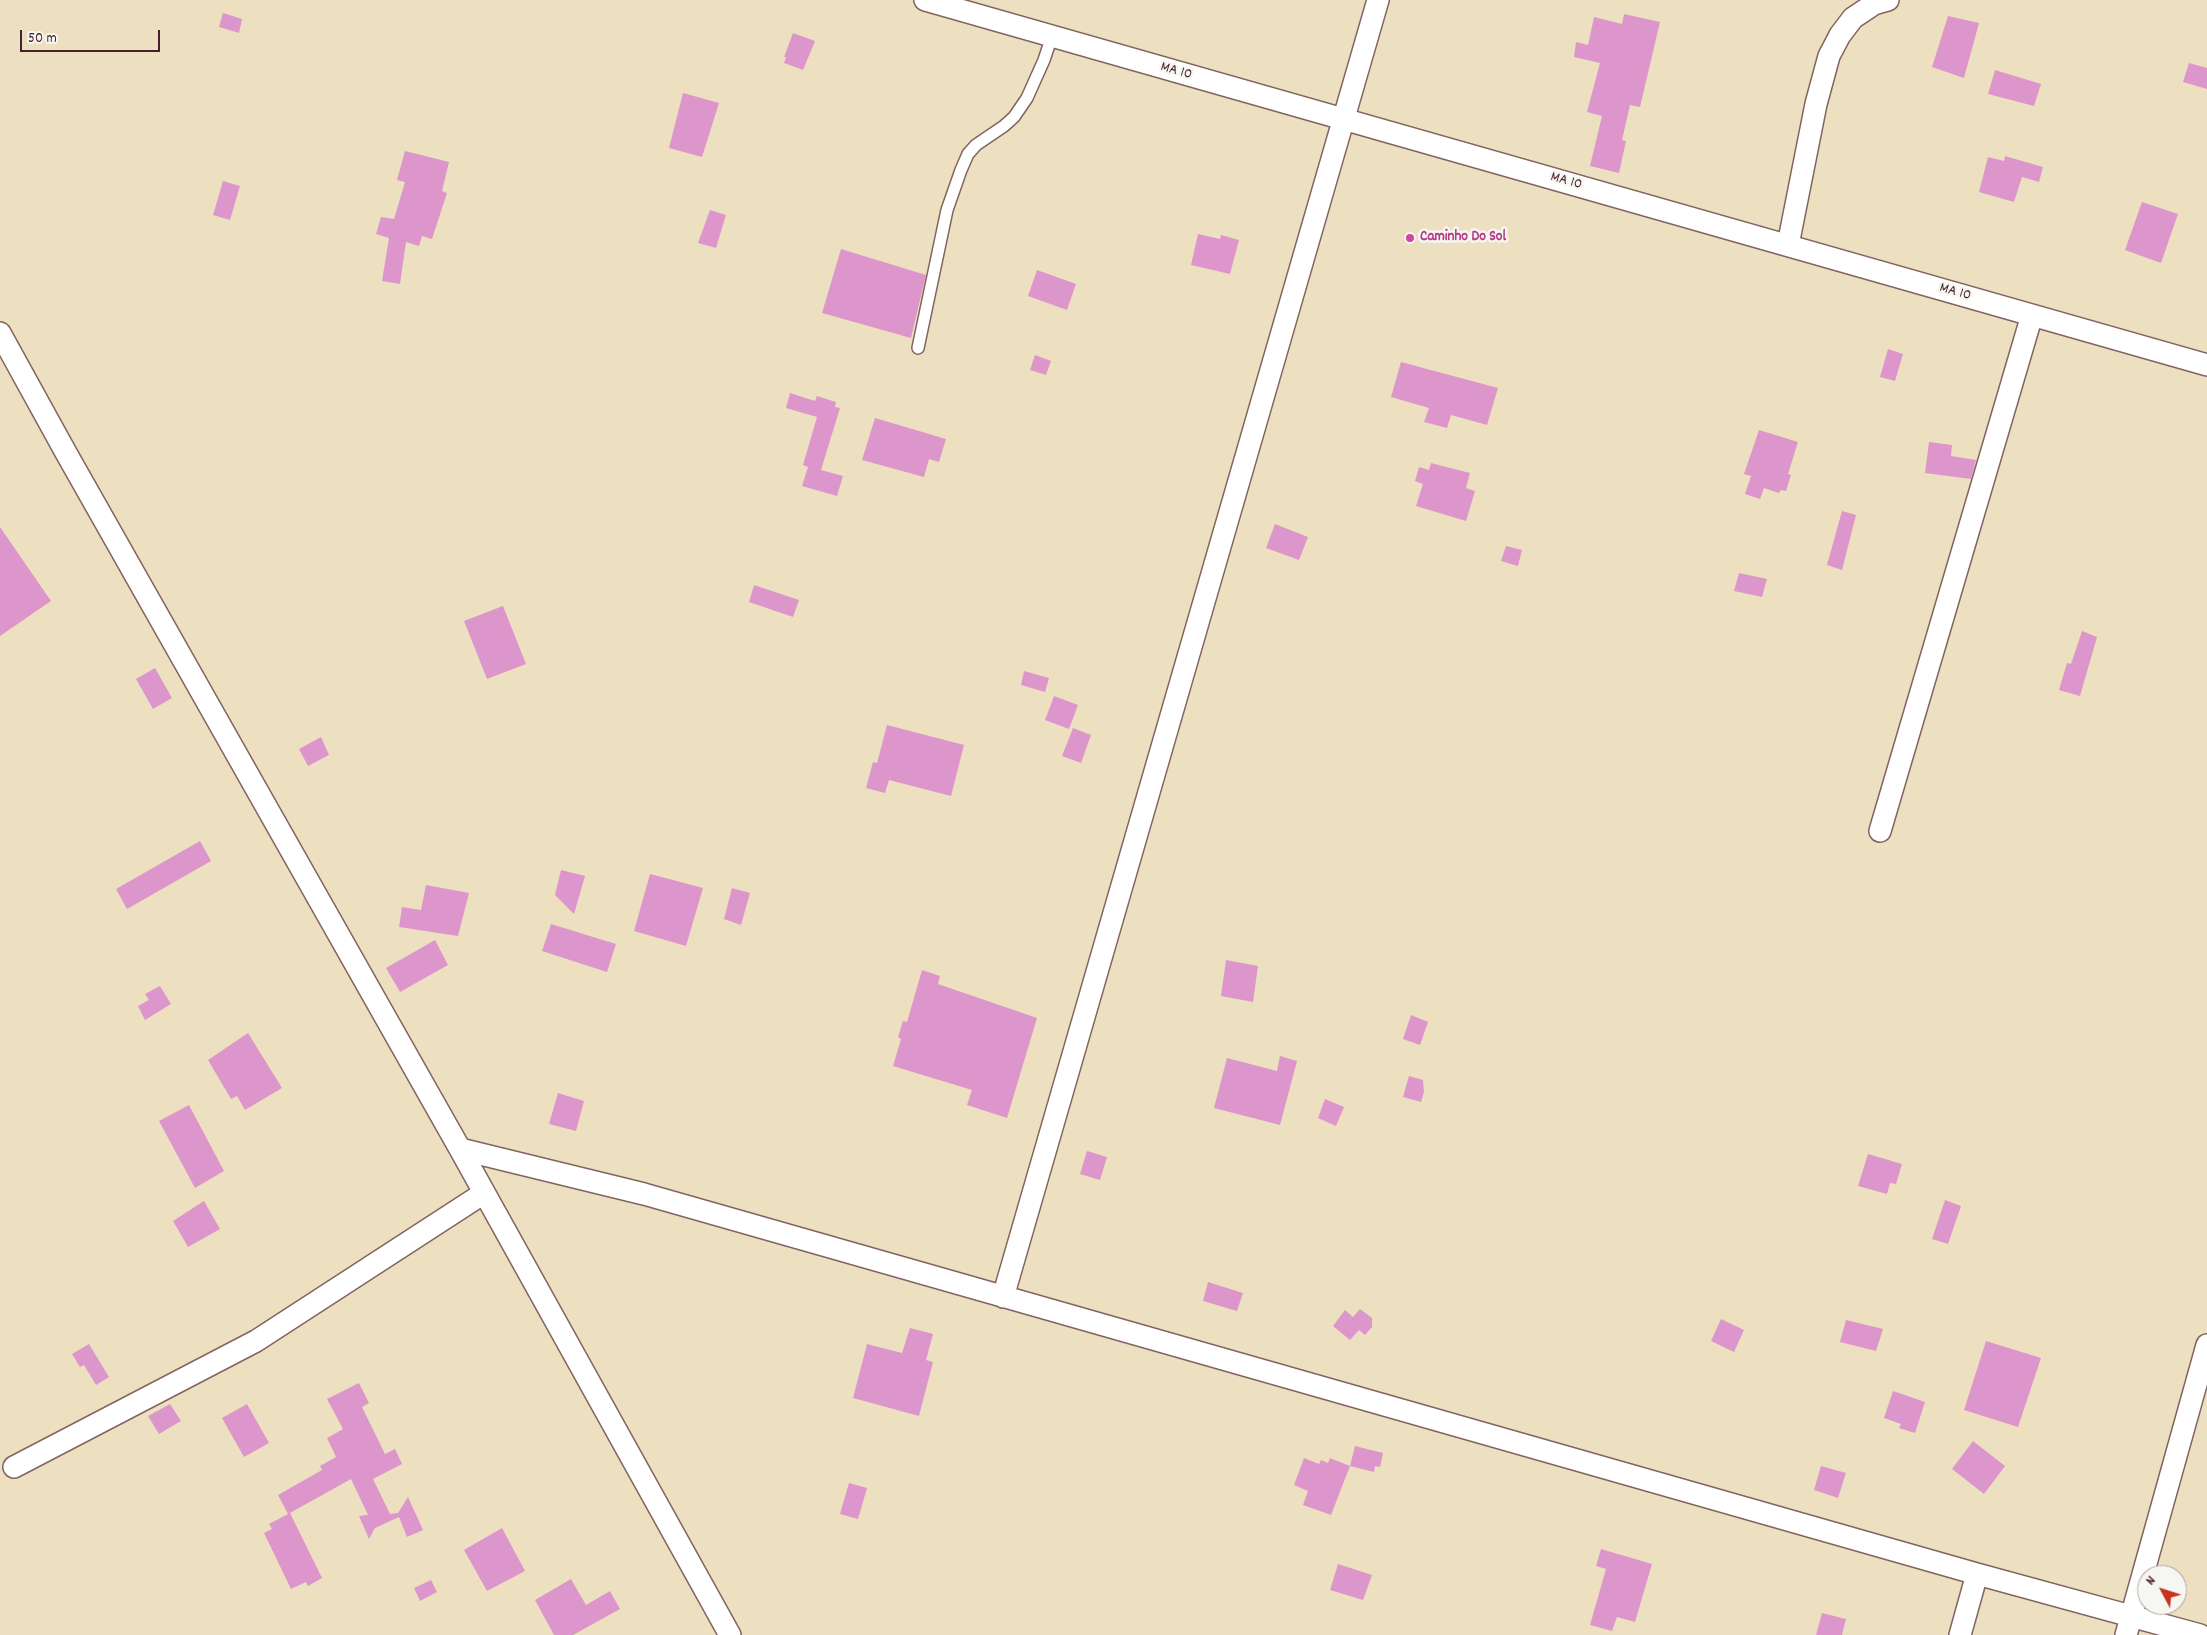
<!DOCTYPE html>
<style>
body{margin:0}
#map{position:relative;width:2207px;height:1635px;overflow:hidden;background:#ede0c0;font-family:Dekko,sans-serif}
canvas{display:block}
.north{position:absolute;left:2137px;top:1565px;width:50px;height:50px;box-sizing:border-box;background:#f6f6f2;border:1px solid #b1a0a2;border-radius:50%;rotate:310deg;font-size:14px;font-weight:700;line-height:20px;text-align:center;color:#4a1f2b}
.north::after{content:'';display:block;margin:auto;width:18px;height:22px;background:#c8321e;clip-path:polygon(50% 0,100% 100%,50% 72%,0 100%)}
.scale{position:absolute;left:20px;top:30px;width:140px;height:22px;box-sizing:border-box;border:2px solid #4a1f2b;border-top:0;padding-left:6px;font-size:15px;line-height:18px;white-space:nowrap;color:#4a1f2b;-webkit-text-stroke:4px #f6f6f2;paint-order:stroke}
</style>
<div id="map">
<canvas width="2207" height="1635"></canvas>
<div class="north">N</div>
<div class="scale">50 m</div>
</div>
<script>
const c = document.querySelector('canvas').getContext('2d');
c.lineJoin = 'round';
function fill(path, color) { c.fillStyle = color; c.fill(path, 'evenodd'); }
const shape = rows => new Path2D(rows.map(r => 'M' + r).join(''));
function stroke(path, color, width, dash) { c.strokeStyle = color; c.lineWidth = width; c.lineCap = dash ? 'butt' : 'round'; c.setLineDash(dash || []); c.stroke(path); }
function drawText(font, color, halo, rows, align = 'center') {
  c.font = font + ' Dekko,sans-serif'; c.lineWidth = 5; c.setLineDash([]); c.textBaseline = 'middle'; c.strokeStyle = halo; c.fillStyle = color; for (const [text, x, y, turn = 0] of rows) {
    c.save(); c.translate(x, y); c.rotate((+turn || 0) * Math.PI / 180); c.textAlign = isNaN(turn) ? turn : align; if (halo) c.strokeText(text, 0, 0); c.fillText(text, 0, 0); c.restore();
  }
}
fill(shape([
 [223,13,242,19,239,33,219,27],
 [1624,14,1660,22,1640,107,1630,105,1622,140,1626,141,1619,173,1590,166,1602,116,1587,112,1600,63,1574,57,1576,42,1588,45,1594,17,1622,24],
 [1948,16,1979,23,1964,78,1932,67],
 [793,33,815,41,803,70,784,63,786,57,784,57],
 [2189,63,2207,68,2207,89,2183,82],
 [1995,70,2041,84,2034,106,1988,94],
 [683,93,719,103,702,157,669,148],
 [405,151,449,162,442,191,447,193,432,239,422,236,419,246,406,242,400,284,382,281,389,238,376,234,381,217,394,219,405,182,397,180],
 [2005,156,2043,167,2039,182,2022,177,2014,202,1979,192,1988,157,2004,161],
 [223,181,240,186,230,220,213,215],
 [2142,202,2178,214,2161,263,2125,250],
 [710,210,726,215,716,248,698,243],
 [1198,234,1220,239,1221,235,1239,240,1230,274,1191,265],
 [841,249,926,275,911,338,822,313],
 [1037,270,1076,284,1067,310,1028,296],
 [1888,349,1903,354,1895,381,1880,377],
 [1035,355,1051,361,1046,375,1030,370],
 [1401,362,1498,388,1487,425,1451,415,1447,428,1424,422,1429,408,1391,397],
 [790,393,815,401,817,396,836,402,835,407,840,408,821,470,843,476,837,496,802,486,808,467,803,465,817,417,786,408],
 [875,418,946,439,939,462,929,459,924,477,862,460],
 [1759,430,1798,442,1788,474,1791,475,1786,491,1781,490,1779,493,1764,488,1760,499,1745,494,1751,476,1744,474],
 [1929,442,1952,445,1951,456,1976,460,1971,479,1925,473],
 [1431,463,1470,473,1466,488,1475,491,1466,521,1416,506,1423,484,1415,481,1419,467,1429,470],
 [1842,511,1856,515,1842,570,1827,565],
 [1275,524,1308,537,1299,560,1266,548],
 [0,527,51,601,0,636],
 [1506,546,1522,550,1518,566,1501,561],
 [1739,573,1767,579,1762,597,1734,591],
 [754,585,799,600,793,617,749,602],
 [503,606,526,664,487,679,464,621],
 [2082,631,2097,637,2080,696,2059,690,2067,663,2071,664],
 [155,668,172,698,153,709,136,679],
 [1024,671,1049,678,1045,692,1021,685],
 [1054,696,1078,705,1069,729,1045,720],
 [887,725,964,745,951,796,889,780,885,793,866,788,873,762,877,763],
 [1073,728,1091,735,1081,763,1062,756],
 [321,737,329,755,308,766,299,749],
 [200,841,211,861,127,909,116,889],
 [561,870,585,876,574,914,555,895],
 [650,874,703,888,686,946,634,931],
 [426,885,469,893,458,936,399,927,402,907,421,910],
 [732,888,750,893,741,925,724,919],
 [551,924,616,944,607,972,542,951],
 [435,940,448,965,400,992,386,968],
 [1226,960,1258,966,1253,1002,1221,996],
 [922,970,940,976,938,984,1037,1018,1007,1118,967,1105,972,1090,893,1066,901,1039,898,1037,903,1021,907,1022],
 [160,986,171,1004,145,1020,138,1006,149,1000,145,994],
 [1411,1015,1428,1022,1420,1045,1403,1039],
 [248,1033,282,1088,245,1110,237,1096,231,1099,208,1060],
 [1280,1056,1297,1061,1280,1125,1214,1108,1227,1058,1277,1071],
 [1409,1076,1423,1080,1424,1092,1421,1102,1403,1097],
 [558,1093,584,1101,576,1131,549,1124],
 [1325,1099,1344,1107,1336,1126,1318,1118],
 [189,1105,224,1171,195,1188,159,1121],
 [1087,1151,1107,1157,1100,1180,1080,1174],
 [1868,1154,1902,1164,1896,1184,1890,1183,1887,1194,1858,1186],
 [1945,1200,1961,1206,1948,1244,1932,1239],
 [204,1201,220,1229,188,1247,173,1221],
 [1208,1282,1243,1293,1237,1311,1203,1301],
 [1360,1309,1372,1318,1372,1327,1365,1335,1359,1330,1350,1340,1333,1326,1345,1310,1353,1317],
 [1721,1319,1744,1330,1734,1352,1711,1341],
 [1846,1320,1883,1329,1876,1351,1840,1342],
 [910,1328,933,1334,926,1360,933,1362,919,1416,853,1398,867,1344,902,1353],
 [1986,1341,2041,1358,2018,1427,1964,1410],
 [89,1344,109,1377,96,1385,84,1365,80,1367,72,1354],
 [359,1383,369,1403,362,1407,385,1454,395,1449,402,1464,373,1479,390,1514,398,1513,408,1497,423,1530,407,1537,399,1517,375,1528,369,1539,359,1516,368,1515,351,1479,290,1513,322,1578,308,1586,306,1582,291,1589,264,1533,272,1529,269,1524,288,1514,278,1495,322,1470,320,1466,336,1457,327,1438,343,1429,327,1399],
 [1893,1391,1925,1402,1915,1433,1899,1428,1901,1424,1884,1418],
 [170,1404,181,1421,159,1434,148,1416],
 [247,1404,269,1443,244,1457,222,1418],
 [1973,1441,2005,1466,1984,1494,1952,1469],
 [1355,1446,1383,1453,1380,1467,1375,1466,1374,1472,1350,1466],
 [1304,1458,1319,1464,1321,1460,1328,1463,1330,1458,1350,1466,1331,1515,1303,1505,1308,1491,1294,1485],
 [1821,1466,1846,1473,1838,1498,1814,1490],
 [849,1483,867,1488,858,1519,840,1514],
 [502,1528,525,1571,487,1591,464,1550],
 [1601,1549,1652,1564,1635,1622,1617,1617,1612,1631,1590,1625,1606,1569,1596,1566],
 [1338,1564,1372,1575,1363,1600,1330,1590],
 [571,1579,586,1605,610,1591,620,1609,573,1635,554,1635,535,1600],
 [431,1580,437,1592,420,1601,414,1588],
 [1822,1613,1846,1619,1842,1635,1816,1635]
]), '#dc96cb');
const service = shape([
 [918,348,947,210,961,170,968,154,976,145,1004,126,1014,117,1027,98,1044,60,1052,36]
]);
const minor = shape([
 [925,0,2207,365],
 [1788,245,1816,104,1829,56,1840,35,1853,18,1874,4,1888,0],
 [0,333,65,451,460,1149,730,1635],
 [1880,831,2032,315],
 [460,1149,644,1194,1977,1574,2200,1635],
 [1003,1297,1378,0],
 [14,1467,256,1341,484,1193],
 [1960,1635,1977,1574],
 [2126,1635,2207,1345]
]);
stroke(service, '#83635f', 14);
stroke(minor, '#83635f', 24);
stroke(service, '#fff', 11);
stroke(minor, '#fff', 21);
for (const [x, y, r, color] of [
 [1410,238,5,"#d1479c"]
]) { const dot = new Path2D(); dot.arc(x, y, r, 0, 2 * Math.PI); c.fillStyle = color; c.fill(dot); stroke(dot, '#f6f6f2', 2); }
drawText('15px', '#4a1f2b', '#f6f6f2', [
 ["MA 10",1176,72,16],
 ["MA 10",1566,182,16],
 ["MA 10",1955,293,16]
]);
drawText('bold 15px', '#b23c85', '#f6f6f2', [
 ["Caminho Do Sol",1420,238]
], 'left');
</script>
